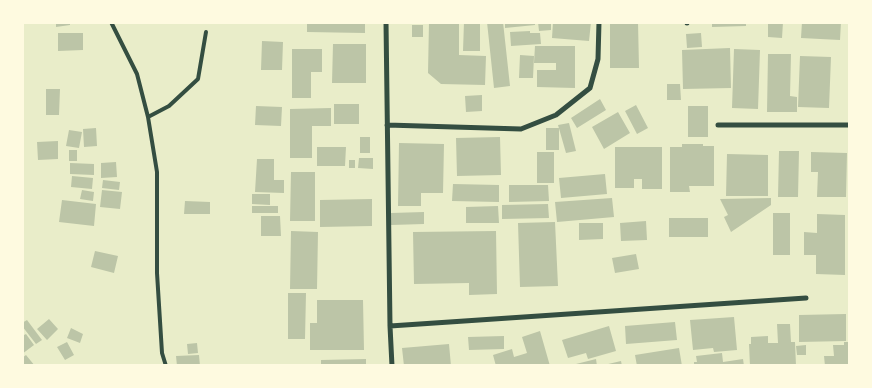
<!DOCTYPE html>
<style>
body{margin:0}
#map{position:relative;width:872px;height:388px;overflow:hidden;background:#e9edc9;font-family:Mulish,sans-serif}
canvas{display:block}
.frame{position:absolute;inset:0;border:24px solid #fefae0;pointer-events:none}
</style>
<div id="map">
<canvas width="872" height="388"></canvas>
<div class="frame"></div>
</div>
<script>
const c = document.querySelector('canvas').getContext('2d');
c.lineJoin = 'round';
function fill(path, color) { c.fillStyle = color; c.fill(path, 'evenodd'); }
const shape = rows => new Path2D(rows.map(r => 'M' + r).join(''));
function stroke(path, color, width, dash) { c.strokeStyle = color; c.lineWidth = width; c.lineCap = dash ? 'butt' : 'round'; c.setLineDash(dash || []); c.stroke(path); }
fill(shape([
 [56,22,70,22,70,25,56,27],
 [307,22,365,22,365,33,307,32],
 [429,22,459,22,459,55,486,56,485,85,441,84,428,73],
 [464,22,480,22,480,51,463,51],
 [487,22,503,22,510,86,494,88],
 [505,22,535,22,535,25,505,28],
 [538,22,551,22,551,30,539,31],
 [553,22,575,24,576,22,591,22,589,41,552,38],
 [610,22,638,22,639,68,610,68],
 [712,22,746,22,746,26,712,27],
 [768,22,783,22,782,38,768,37],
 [802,22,841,22,840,40,801,38],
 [412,25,423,25,423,37,412,37],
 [530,31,530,33,540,33,541,44,511,46,510,32],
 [58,33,83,33,83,50,58,51],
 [701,33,702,47,687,48,686,34],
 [262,41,283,42,282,70,261,70],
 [333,44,366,44,366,83,332,83],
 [535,46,575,46,575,88,537,87,537,70,556,70,556,63,534,63],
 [730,48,731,88,683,89,682,50],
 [292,49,322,49,322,72,311,72,311,98,292,98],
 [734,49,760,50,758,109,732,108],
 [768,54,791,54,790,96,797,97,797,112,767,112],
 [520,55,534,56,533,78,519,78],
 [800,56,831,57,829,108,798,107],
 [667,84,680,84,681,100,667,100],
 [46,89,60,89,59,115,46,115],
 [482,95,482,111,466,112,465,96],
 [600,99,606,110,577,128,571,118],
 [334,104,359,104,359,124,334,124],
 [636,105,648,128,637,134,625,111],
 [256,106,282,107,281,126,255,125],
 [688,106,708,106,708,137,688,137],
 [331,108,331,126,312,126,312,158,290,158,290,109],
 [618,112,630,133,604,149,592,127],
 [569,123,576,151,566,153,558,125],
 [96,128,97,146,84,147,83,129],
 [546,128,559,128,559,150,546,150],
 [69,130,82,132,79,148,66,146],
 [360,137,370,137,370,153,360,153],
 [500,137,501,175,457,176,456,138],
 [58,141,58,159,38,160,37,142],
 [399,143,444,144,443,193,421,193,421,206,398,206],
 [682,144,703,144,703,146,714,146,714,186,689,186,690,192,670,192,670,147,682,147],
 [317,147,346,147,345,166,317,166],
 [615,147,662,147,662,189,642,189,642,179,634,179,634,188,615,188],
 [69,150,77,150,77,161,69,161],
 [779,151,799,151,798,197,778,197],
 [537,152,554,152,554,183,537,183],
 [811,152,847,153,846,197,817,197,818,172,811,172],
 [727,154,768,155,768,196,726,196],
 [359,158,373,158,373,169,358,168],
 [257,159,274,159,274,180,284,180,284,193,255,192],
 [349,160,355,160,355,168,349,168],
 [116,162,117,177,101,178,101,163],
 [70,163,94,164,94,175,70,174],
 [291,172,315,172,315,221,290,221],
 [605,174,607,194,561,198,559,178],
 [72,176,93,178,92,189,71,187],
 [103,180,120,182,119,190,102,188],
 [453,184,499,185,499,202,452,201],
 [509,185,548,185,549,201,509,202],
 [82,190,94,192,93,201,80,199],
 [102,190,122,192,120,209,100,207],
 [252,194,270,194,270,205,252,204],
 [612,198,614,217,557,222,555,202],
 [771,198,771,205,731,232,724,217,728,215,720,199],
 [372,199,372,226,320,227,320,200],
 [62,200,96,204,94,226,59,222],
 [185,201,210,202,210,214,184,214],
 [548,204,549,218,502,219,502,205],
 [252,206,278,206,278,213,252,213],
 [498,206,499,223,466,223,466,207],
 [424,212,424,224,391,225,391,213],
 [773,213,790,213,790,255,773,255],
 [817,214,845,215,845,275,816,274,816,255,804,255,804,232,817,233],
 [261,216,280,216,281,236,261,236],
 [669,218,708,218,708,237,669,237],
 [646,221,647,240,621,241,620,223],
 [555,222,558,286,520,287,518,223],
 [579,223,603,223,603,239,579,240],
 [291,231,318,232,317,289,290,289],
 [496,231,497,294,469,295,469,283,414,284,413,232],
 [95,251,118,256,114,273,91,267],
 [636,254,639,269,615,273,612,258],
 [288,293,306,293,305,339,288,339],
 [317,300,363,300,364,350,310,350,310,323,317,323],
 [846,314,846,341,799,342,799,315],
 [734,317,737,350,714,352,713,348,693,350,690,320],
 [49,319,58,329,47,340,37,329],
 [27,320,42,340,36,344,22,326,22,323],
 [675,322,677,340,626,344,625,326],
 [777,324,790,324,791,342,795,342,796,366,750,366,749,344,751,344,751,337,768,336,768,343,778,343],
 [609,326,616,351,588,359,586,353,568,358,562,340],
 [71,328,83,334,80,343,67,338],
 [540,331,550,366,496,366,493,355,512,349,514,357,527,353,522,337],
 [26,334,34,345,22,354,22,336],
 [504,336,504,349,469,350,468,337],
 [67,342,74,355,65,360,57,347],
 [844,342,850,342,850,365,825,366,824,356,834,356,833,345,844,345],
 [197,343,198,353,188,354,187,344],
 [449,344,451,366,404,366,402,348],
 [806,345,806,355,797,355,796,346],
 [679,348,682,366,637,366,635,355],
 [722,353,723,362,743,359,744,366,694,366,694,362,697,362,696,356],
 [26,355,35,366,22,366,22,358],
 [199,355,200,366,177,366,176,356],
 [366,359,366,366,321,366,321,360],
 [596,359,597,366,572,366,572,365],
 [621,361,622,366,604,366,604,365]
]), '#bcc5a7');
stroke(shape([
 [111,22,137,74,148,117,157,172,157,273,162,353,166,366],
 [148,117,169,106,198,79,206,32]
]), '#344e41', 4);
stroke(shape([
 [386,22,390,326,392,366],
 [687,22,687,23],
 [387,125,521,129,556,115,590,88,598,59,599,22],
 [718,125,850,125],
 [390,326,806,298]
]), '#344e41', 5);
</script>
